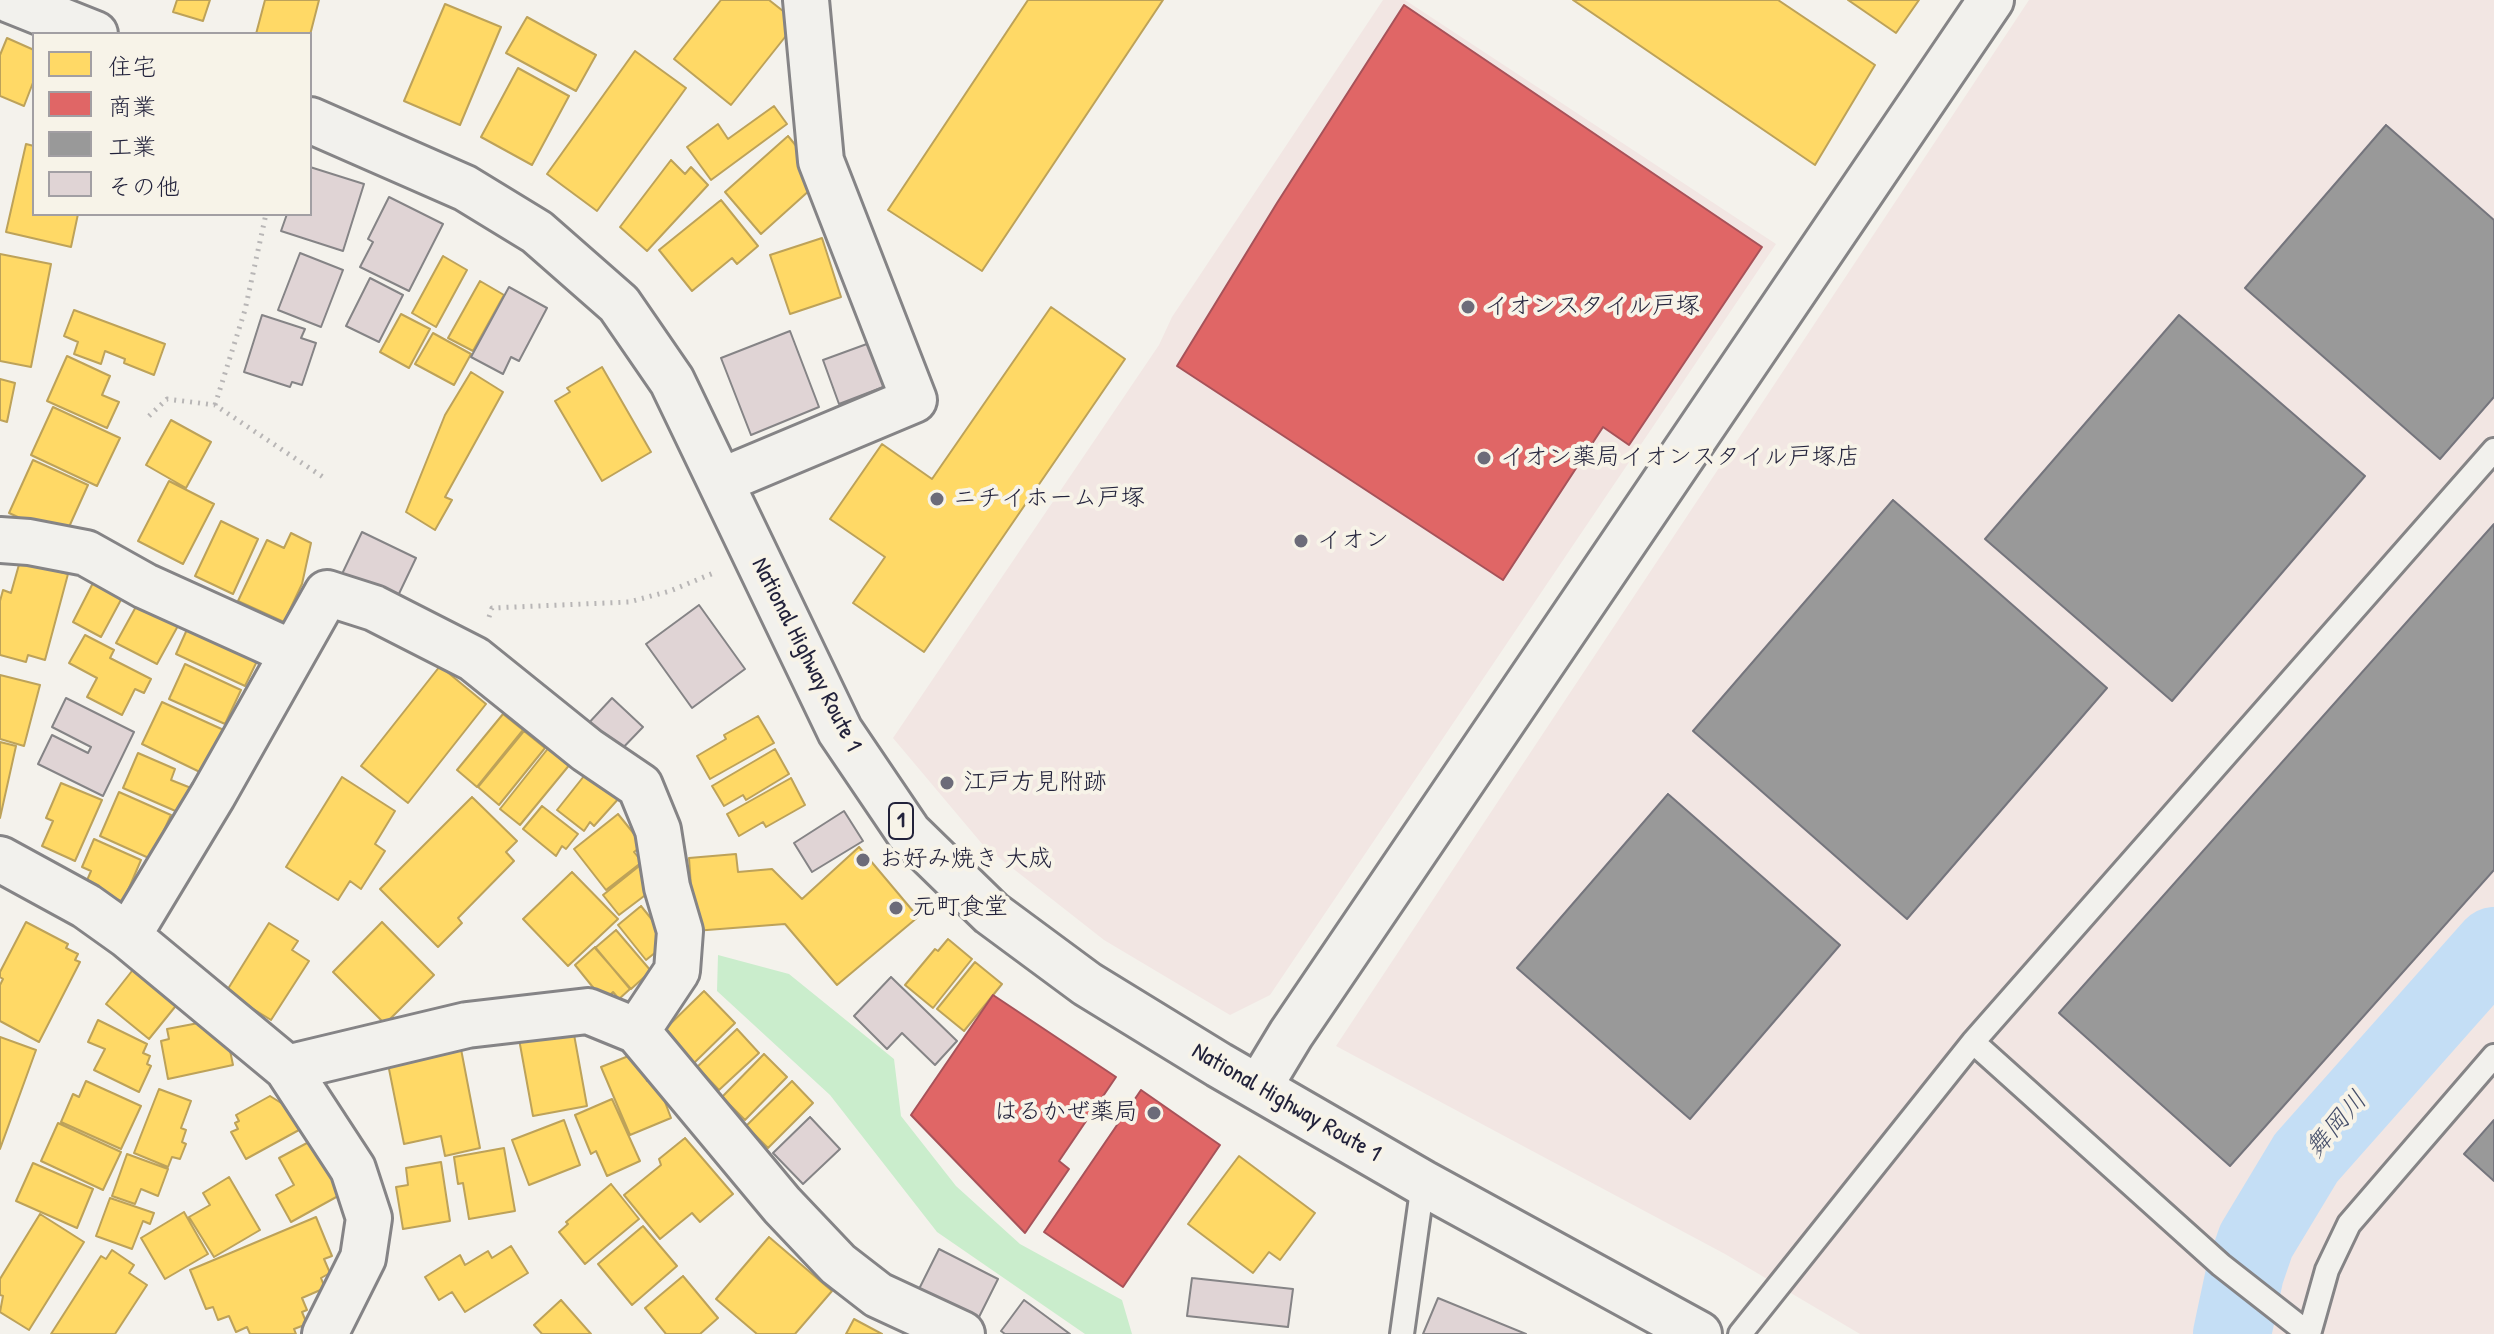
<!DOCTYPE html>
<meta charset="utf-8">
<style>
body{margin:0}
#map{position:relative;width:2494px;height:1334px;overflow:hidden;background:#f4f2ec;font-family:"Patrick Hand","Klee One",sans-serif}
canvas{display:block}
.legend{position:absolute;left:32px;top:32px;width:280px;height:184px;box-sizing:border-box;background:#f7f3e8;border:2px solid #a29fa3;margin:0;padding:10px 14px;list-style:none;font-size:24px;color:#22223b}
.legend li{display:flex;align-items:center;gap:16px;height:40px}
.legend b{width:40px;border:2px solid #a29fa3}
</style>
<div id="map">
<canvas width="2494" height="1334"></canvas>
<ul class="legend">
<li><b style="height:22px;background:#ffd966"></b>住宅</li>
<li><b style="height:22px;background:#e06666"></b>商業</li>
<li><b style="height:22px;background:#999"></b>工業</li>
<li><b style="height:22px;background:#e0d4d5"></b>その他</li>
</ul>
</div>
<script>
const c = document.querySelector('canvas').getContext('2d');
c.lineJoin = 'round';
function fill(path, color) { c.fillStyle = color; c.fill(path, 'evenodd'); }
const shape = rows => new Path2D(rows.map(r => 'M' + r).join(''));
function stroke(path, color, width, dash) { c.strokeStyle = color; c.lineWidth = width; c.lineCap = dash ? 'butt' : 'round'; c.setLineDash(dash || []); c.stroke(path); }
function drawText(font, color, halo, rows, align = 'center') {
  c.font = font + ' "Patrick Hand","Klee One",sans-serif'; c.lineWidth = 8; c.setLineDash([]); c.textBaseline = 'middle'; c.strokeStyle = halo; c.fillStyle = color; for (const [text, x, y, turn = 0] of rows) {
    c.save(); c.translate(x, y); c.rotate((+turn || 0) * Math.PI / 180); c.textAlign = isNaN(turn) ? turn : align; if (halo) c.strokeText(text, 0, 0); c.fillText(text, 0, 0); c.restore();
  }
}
fill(shape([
 [1383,0,1405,0,1776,244,1270,995,1230,1015,1104,940,983,845,893,738,1159,345,1172,317],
 [2029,0,2494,0,2494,1334,1860,1334,1725,1254,1336,1046]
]), '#f2e6e3');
fill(shape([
 [718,955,789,974,894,1059,901,1116,956,1186,1020,1244,1122,1300,1132,1334,1085,1334,937,1232,830,1095,717,991]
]), '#caedcc');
const homes = shape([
 [177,0,210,0,203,21,173,12,177,0],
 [265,0,319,0,310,35,256,34,265,0],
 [721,0,769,0,797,22,731,105,674,59,721,0],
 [1028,0,1163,0,982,271,888,210,1028,0],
 [1573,0,1778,0,1875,65,1815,165,1573,0],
 [1848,0,1919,0,1896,33,1848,0],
 [445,4,501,27,460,125,404,101,445,4],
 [527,17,596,55,576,91,506,53,527,17],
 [7,38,34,50,34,80,24,106,0,96,0,55,7,38],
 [635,51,686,88,597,211,547,174,635,51],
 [518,68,569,96,532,165,481,137,518,68],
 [774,106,787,124,711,180,687,147,718,124,728,139,774,106],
 [788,136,802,153,803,177,811,189,761,234,725,192,788,136],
 [26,144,34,146,34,214,78,214,71,247,6,232,26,144],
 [671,160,685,174,691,167,708,185,647,251,620,227,671,160],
 [721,200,758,246,737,264,732,258,692,291,659,250,721,200],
 [822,238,841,297,790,314,770,255,822,238],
 [0,254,51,264,31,367,0,361,0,254],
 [443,256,467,270,436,327,412,313,443,256],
 [480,281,504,295,473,351,448,338,480,281],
 [1051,307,1125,359,924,652,853,603,885,557,830,519,882,444,932,479,1051,307],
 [74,310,165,344,154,375,124,363,125,359,105,351,101,364,74,354,78,342,64,336,74,310],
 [401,314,430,329,409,368,380,352,401,314],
 [433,333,471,354,454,385,415,364,433,333],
 [67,356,110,376,102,395,119,402,107,428,47,401,67,356],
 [602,367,651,452,602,481,555,401,570,392,567,388,602,367],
 [471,372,503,392,445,497,452,500,435,530,406,512,445,415,471,372],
 [0,379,15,383,7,422,0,420,0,379],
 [53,407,120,438,97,486,31,455,53,407],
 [171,420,211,442,186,488,146,465,171,420],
 [33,460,88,485,64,538,9,513,33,460],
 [169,481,214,504,183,564,138,541,169,481],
 [221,521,258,539,233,594,195,576,221,521],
 [291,533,311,543,302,584,284,622,238,601,267,540,284,548,291,533],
 [20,561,68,574,45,660,28,655,26,662,0,655,0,601,3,590,11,593,20,561],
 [94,581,123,596,101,637,73,622,94,581],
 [138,603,179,624,157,664,116,643,138,603],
 [189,625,259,657,245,686,176,654,189,625],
 [85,635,114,650,110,658,151,679,144,693,135,689,122,715,87,697,97,678,69,663,85,635],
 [185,664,241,690,225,724,169,699,185,664],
 [440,666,486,704,408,803,361,766,440,666],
 [0,675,40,685,24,746,0,739,0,675],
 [162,702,226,731,206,775,142,744,162,702],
 [503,714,523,730,477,787,457,770,503,714],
 [758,716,774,743,710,779,697,756,726,739,724,735,758,716],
 [524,731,545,748,499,805,478,787,524,731],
 [0,742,16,746,0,818,0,742],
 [550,746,571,763,520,825,500,809,550,746],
 [775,749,789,774,746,800,743,795,724,806,712,786,775,749],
 [138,753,175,769,171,780,191,788,180,813,123,788,138,753],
 [588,771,620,797,594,826,590,822,584,831,557,810,588,771],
 [342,777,395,811,375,844,385,851,361,889,350,881,338,900,286,867,342,777],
 [791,778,805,805,766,827,763,822,739,836,727,814,791,778],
 [61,783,102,800,75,861,42,846,53,821,46,818,61,783],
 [119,792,171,815,151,859,100,836,119,792],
 [472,797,517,841,506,852,514,861,458,918,462,923,438,947,380,889,472,797],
 [542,806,578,834,566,849,562,846,556,856,523,829,542,806],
 [618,814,643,845,634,852,642,862,606,890,574,849,618,814],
 [94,839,141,860,123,902,85,885,91,871,82,867,94,839],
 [859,847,918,917,837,985,785,924,694,931,689,858,736,854,738,872,772,869,802,899,859,847],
 [643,863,656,887,619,915,603,895,643,863],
 [572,872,618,919,568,966,523,919,572,872],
 [641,906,666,937,666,944,646,960,618,925,641,906],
 [26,922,68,944,66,948,78,954,75,960,80,962,39,1042,0,1021,0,985,3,979,0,977,0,972,26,922],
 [382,922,434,975,385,1024,333,972,382,922],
 [269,923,298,941,292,950,309,961,271,1020,226,992,269,923],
 [616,930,651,971,631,989,595,948,616,930],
 [948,939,972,959,933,1008,905,985,935,949,938,951,948,939],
 [595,947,630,989,619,999,613,992,604,1001,575,965,595,947],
 [139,962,183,997,149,1039,106,1004,139,962],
 [975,962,1002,984,964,1031,937,1009,975,962],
 [704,991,735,1023,693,1064,661,1033,704,991],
 [98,1020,147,1044,143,1053,150,1056,147,1064,151,1066,139,1092,94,1070,105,1049,88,1042,98,1020],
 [209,1021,225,1026,233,1065,168,1079,161,1041,169,1039,167,1029,209,1021],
 [573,1029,587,1106,533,1116,519,1039,573,1029],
 [737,1029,759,1053,719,1090,697,1067,737,1029],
 [0,1037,36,1050,0,1149,0,1037],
 [461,1049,480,1148,445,1156,441,1136,404,1144,388,1064,461,1049],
 [636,1053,647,1081,656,1078,671,1118,630,1135,601,1067,636,1053],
 [764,1054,787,1077,745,1120,722,1097,764,1054],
 [86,1081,141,1106,121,1149,61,1122,73,1094,79,1097,86,1081],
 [792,1081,813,1103,768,1148,746,1126,792,1081],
 [159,1089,191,1101,181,1128,186,1130,182,1142,186,1144,180,1159,172,1157,168,1167,134,1153,159,1089],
 [270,1096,286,1106,299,1130,246,1159,231,1132,238,1129,235,1123,239,1121,236,1115,270,1096],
 [612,1099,640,1161,607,1176,596,1151,591,1154,575,1115,612,1099],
 [564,1120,580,1165,529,1185,512,1140,564,1120],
 [58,1123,121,1152,103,1190,41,1161,58,1123],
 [320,1136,349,1190,291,1222,276,1195,294,1185,279,1158,320,1136],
 [685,1138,733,1194,700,1222,692,1213,660,1239,624,1195,661,1165,659,1159,685,1138],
 [504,1148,515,1211,469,1219,463,1183,458,1184,454,1157,504,1148],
 [127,1154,168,1169,158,1196,141,1189,135,1204,112,1196,127,1154],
 [1239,1156,1315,1213,1280,1260,1269,1252,1253,1273,1188,1224,1239,1156],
 [441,1162,450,1221,403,1229,396,1187,408,1185,406,1168,441,1162],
 [33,1163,93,1189,77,1228,16,1201,33,1163],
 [229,1177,260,1230,214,1257,189,1217,210,1205,203,1193,229,1177],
 [611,1184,639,1219,585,1264,559,1232,568,1224,566,1222,611,1184],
 [110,1198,154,1213,150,1224,143,1221,132,1249,96,1236,110,1198],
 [184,1212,208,1254,165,1279,141,1238,184,1212],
 [40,1214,84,1242,29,1330,0,1312,3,1296,0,1295,0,1279,40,1214],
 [316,1217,332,1256,324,1259,330,1273,321,1278,325,1288,302,1298,307,1310,302,1312,307,1324,294,1329,296,1334,250,1334,247,1327,236,1332,229,1316,218,1320,213,1307,206,1309,190,1270,316,1217],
 [643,1226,677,1266,632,1305,598,1264,643,1226],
 [769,1237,832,1291,795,1334,757,1334,716,1299,769,1237],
 [511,1246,528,1273,465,1312,452,1292,439,1300,425,1277,460,1255,465,1265,488,1251,492,1258,511,1246],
 [112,1250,134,1265,129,1273,147,1285,115,1334,51,1334,101,1256,106,1259,112,1250],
 [683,1276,718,1318,700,1334,666,1334,645,1308,683,1276],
 [561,1300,591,1334,542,1334,534,1325,561,1300],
 [854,1319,882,1334,846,1334,854,1319]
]);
fill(homes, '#ffd966');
stroke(homes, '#bda259', 2);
const shops = shape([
 [1404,5,1762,247,1629,445,1603,427,1503,580,1177,366,1277,203,1404,5],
 [993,995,1116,1077,1059,1161,1069,1169,1025,1233,911,1115,993,995],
 [1141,1090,1220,1145,1123,1287,1044,1232,1141,1090]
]);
fill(shops, '#e06666');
stroke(shops, '#a75259', 2);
const industry = shape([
 [2386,125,2494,220,2494,397,2440,459,2245,288,2386,125],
 [2179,315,2365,476,2172,701,1985,539,2179,315],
 [1893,500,2107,688,1907,919,1693,731,1893,500],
 [2494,524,2494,870,2230,1166,2059,1013,2494,524],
 [1668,794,1840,945,1690,1119,1517,968,1668,794],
 [2494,1120,2494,1181,2464,1154,2494,1120]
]);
fill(industry, '#999');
stroke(industry, '#75757d', 2);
stroke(shape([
 [2232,1334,2245,1273,2256,1241,2306,1158,2494,946]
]), '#c4def5', 78);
const building = shape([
 [310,167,364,184,343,251,281,231,287,214,310,214,310,167],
 [389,197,443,224,409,291,360,267,373,242,368,239,389,197],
 [300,253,343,270,321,327,278,310,300,253],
 [370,278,403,295,379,342,346,326,370,278],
 [509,287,547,308,519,361,511,357,503,374,471,357,509,287],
 [262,315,305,329,301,338,316,343,302,385,292,382,290,387,244,372,262,315],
 [790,331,819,407,751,435,721,358,790,331],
 [875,341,891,384,839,404,823,360,875,341],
 [362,532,416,558,396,600,342,574,362,532],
 [699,605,745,669,692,708,646,644,699,605],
 [66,698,134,732,103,796,38,764,52,735,88,753,91,747,52,727,66,698],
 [612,698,643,727,616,755,586,726,612,698],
 [844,811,863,841,812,872,794,843,844,811],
 [891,977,957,1041,935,1065,902,1033,887,1049,854,1016,891,977],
 [810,1117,840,1149,803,1184,773,1153,810,1117],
 [939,1249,998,1279,977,1321,918,1291,939,1249],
 [1192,1278,1293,1289,1288,1327,1187,1316,1192,1278],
 [1438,1298,1526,1334,1423,1334,1438,1298],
 [1024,1300,1070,1334,1005,1334,1001,1331,1024,1300]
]);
fill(building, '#e0d4d5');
stroke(building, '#858486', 2);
const lane = shape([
 [1973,1042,2221,1265,2309,1334],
 [1402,1334,1423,1183],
 [1740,1334,1973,1042,2494,450],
 [2309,1334,2327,1270,2349,1224,2494,1056]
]);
const street = shape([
 [721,481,914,400,821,161,806,0],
 [0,540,29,542,86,553,145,586,293,653],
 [0,859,86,906,128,936,287,1068,353,1169,369,1218,363,1258,325,1334],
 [128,936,213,795,327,593,374,608,474,659,587,750,640,786,658,830,667,887,680,931,677,971,637,1031],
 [287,1068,467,1025,588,1011,637,1031,782,1205,838,1264,878,1295,962,1334],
 [1259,1087,1291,1034,1991,0]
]);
const highway = shape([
 [10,0,95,34],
 [310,120,465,188,537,232,619,304,672,381,840,731,909,833,991,913,1087,984,1219,1065,1423,1183,1699,1334]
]);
stroke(lane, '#858486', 28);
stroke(street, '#858486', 50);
stroke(highway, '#858486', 50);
stroke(shape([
 [215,405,245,310,266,214],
 [149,416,167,399,215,405,326,479],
 [489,617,492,608,629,602,670,591,716,572]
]), '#b8b6b6', 5, [2, 6]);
stroke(lane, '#f2f1ed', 22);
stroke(street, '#f2f1ed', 44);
stroke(highway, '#f2f1ed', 44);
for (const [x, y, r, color] of [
 [1468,307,8,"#6c6b79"],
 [1484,458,8,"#6c6b79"],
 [937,499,8,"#6c6b79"],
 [1301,541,8,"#6c6b79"],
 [947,783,8,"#6c6b79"],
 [863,860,8,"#6c6b79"],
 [896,908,8,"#6c6b79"],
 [1154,1113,8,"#6c6b79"]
]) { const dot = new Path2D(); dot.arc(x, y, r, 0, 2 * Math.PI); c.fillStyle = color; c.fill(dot); stroke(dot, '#f7f3e8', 3); }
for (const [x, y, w] of [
 [901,821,24]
]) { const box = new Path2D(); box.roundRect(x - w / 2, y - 18, w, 36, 6); c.fillStyle = '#f7f3e8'; c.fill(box); stroke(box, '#22223b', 2); }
drawText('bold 22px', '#22223b', null, [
 ["1",901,821]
]);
drawText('24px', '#22223b', '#f7f3e8', [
 ["イオンスタイル戸塚",1484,307],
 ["イオン薬局イオンスタイル戸塚店",1500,458],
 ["ニチイホーム戸塚",953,499],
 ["イオン",1317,541],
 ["江戸方見附跡",963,783],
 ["お好み焼き 大成",879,860],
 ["元町食堂",912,908],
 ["はるかぜ薬局",1138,1113,"right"]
], 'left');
drawText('24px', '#22223b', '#f7f3e8', [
 ["National Highway Route 1",806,655,63],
 ["National Highway Route 1",1286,1103,30]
]);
drawText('italic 26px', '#464f6a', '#f7f3e8', [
 ["舞岡川",2337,1125,-49]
]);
</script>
